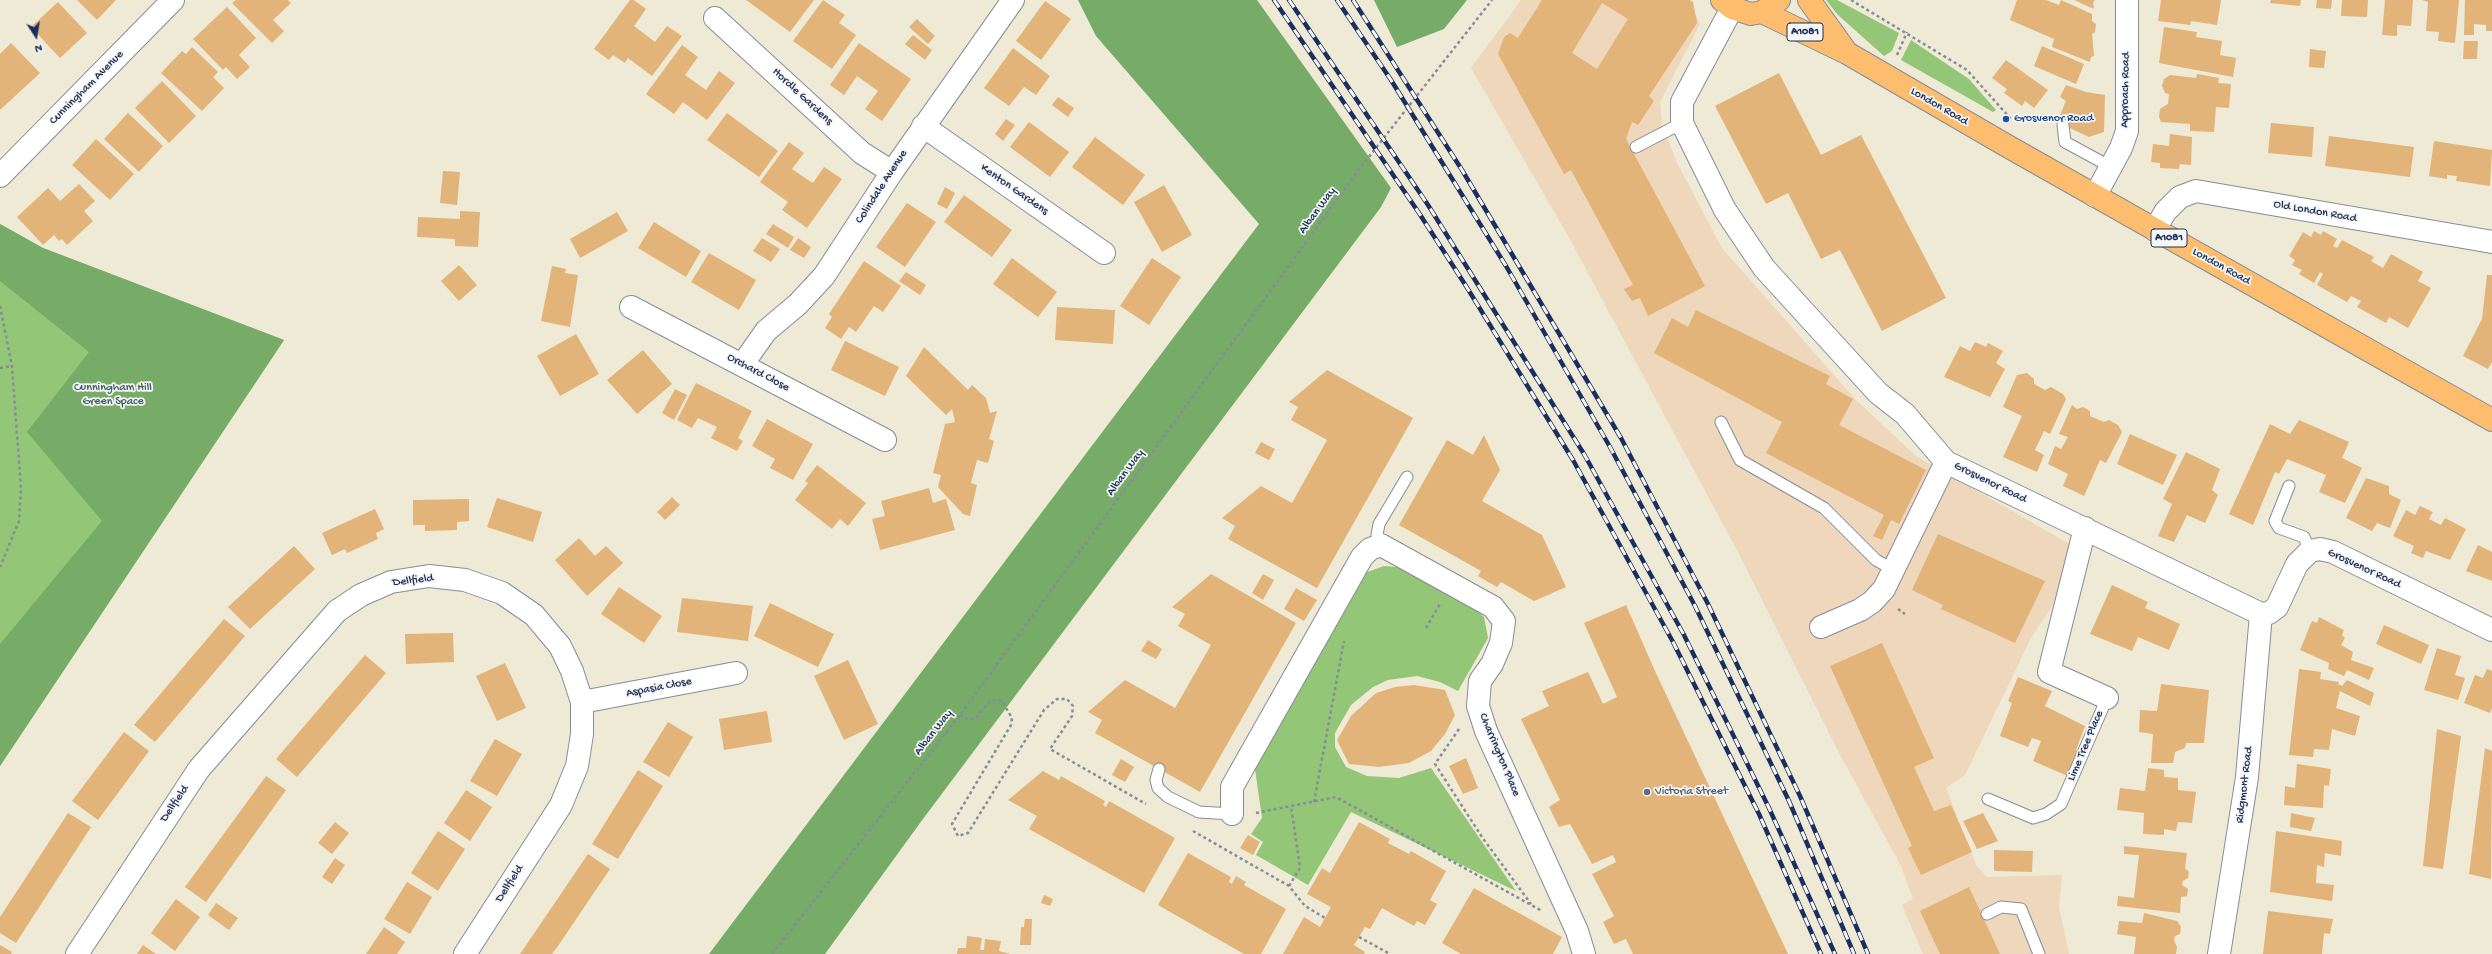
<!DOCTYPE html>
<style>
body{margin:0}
#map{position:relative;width:2492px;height:954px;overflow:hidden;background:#efead5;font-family:"Gochi Hand",sans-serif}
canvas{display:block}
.north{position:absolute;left:16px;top:16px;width:40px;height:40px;-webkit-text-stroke:3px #f6f6f2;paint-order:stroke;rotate:168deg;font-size:11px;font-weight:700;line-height:16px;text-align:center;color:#1b2f5e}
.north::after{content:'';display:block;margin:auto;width:14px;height:18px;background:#1b2f5e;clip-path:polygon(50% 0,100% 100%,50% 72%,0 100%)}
</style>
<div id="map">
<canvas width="2492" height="954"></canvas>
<div class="north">N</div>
</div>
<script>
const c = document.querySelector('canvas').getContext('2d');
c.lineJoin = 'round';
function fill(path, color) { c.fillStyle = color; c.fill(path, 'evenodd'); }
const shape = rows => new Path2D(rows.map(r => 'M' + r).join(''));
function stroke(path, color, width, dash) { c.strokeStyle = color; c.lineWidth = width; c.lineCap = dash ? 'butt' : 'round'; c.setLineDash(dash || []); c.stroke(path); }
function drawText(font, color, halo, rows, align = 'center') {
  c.font = font + ' "Gochi Hand",sans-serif'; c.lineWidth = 3.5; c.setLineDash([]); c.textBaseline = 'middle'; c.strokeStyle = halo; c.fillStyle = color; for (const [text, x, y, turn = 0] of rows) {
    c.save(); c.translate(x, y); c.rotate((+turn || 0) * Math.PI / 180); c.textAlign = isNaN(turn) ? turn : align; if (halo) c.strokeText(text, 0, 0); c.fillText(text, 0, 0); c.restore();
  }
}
fill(shape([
 [1521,0,1689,0,1700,24,1660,102,1662,124,1677,163,1722,248,1856,400,1916,456,2087,554,2031,638,1965,775,1946,788,1976,865,1987,877,2062,875,2059,907,2069,954,1923,954,1902,905,1913,899,1901,866,1838,751,1740,556,1567,234,1471,68]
]), '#eed7bb');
fill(shape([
 [1826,0,1837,0,1899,33,1892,51,1884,56,1838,15],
 [1911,40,1969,79,1996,110,1993,112,1901,60],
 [0,224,43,248,284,340,0,766],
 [1384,566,1397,567,1470,605,1484,617,1488,638,1458,691,1440,682,1417,676,1388,680,1373,687,1351,705,1335,733,1335,747,1346,767,1367,776,1399,778,1431,768,1516,891,1351,812,1308,885,1256,855,1263,842,1251,834,1262,818,1255,769,1367,572]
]), '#93c677');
fill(shape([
 [1078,0,1257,0,1391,188,1381,207,920,823,825,954,709,954,1259,224,1096,36],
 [1374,0,1467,0,1444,29,1397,47],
 [0,224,43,248,284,340,0,766,0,644,102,521,27,432,89,352,0,281]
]), '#76ab68');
fill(shape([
 [77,0,116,0,97,20],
 [236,0,288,0,291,3,273,20,284,31,272,43,232,3],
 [630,0,634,0,646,9,634,26,655,42,667,26,682,36,652,76,628,58,625,63,613,55,609,60,594,49],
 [746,0,814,0,790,32],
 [823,0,845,15,839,23,856,35,832,69,793,41],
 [1542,0,1690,0,1693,2,1697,23,1649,96,1654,101,1638,125,1632,122,1626,139,1705,286,1648,316,1640,298,1632,301,1624,289,1633,285,1571,170,1564,174,1498,54,1504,37,1510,33,1518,38],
 [1602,3,1628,19,1597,69,1572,53],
 [2017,0,2046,0,2059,5,2061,0,2092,14,2092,21,2096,24,2095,32,2092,34,2094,56,2091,57,2090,62,2052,47,2054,39,2010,20],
 [2074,0,2095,0,2093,2,2094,9],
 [2161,0,2221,0,2217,25,2191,21,2190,25,2158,21],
 [2271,0,2301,0,2300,6,2270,3],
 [2317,0,2332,0,2331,9,2316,8],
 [2342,0,2368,0,2367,17,2341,16],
 [2385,0,2413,0,2411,26,2397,25,2397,36,2382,35],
 [2422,0,2459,0,2455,43,2438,41,2439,32,2426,31,2428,2],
 [2465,0,2492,0,2492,31,2486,31,2486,25,2474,24,2474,35,2464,35],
 [1045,1,1071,19,1041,60,1016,41],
 [58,2,87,33,60,58,31,27],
 [227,7,256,38,239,55,250,67,237,79,226,67,223,70,193,39],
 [917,19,935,36,928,44,909,27],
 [2164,27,2197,32,2196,37,2222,41,2220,55,2236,58,2233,77,2159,63],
 [913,35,932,50,925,60,905,44],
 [2464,41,2478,41,2477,59,2463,59],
 [11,43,40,73,0,110,0,54],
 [859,43,911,79,882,121,865,109,878,91,857,76,844,95,830,85],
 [682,45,698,57,685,75,706,90,719,71,735,83,707,120,683,102,674,114,646,94],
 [2042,46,2084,64,2076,84,2034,66],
 [192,47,218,72,213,77,224,88,202,111,161,73,182,51,186,54],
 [1013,48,1050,76,1036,95,1024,87,1009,106,984,88],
 [2310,49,2326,51,2324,68,2309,67],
 [2006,60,2048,90,2034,108,2025,101,2022,106,2004,93,2007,89,1992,78],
 [1779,73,1821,155,1861,135,1946,298,1882,331,1840,250,1821,259,1788,193,1766,204,1715,106],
 [2197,74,2219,78,2218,83,2231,84,2229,108,2216,107,2214,132,2190,131,2190,124,2161,122,2159,117,2160,109,2168,104,2169,94,2165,93,2162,86,2164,79,2170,75,2196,78],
 [162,81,196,116,169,143,135,108],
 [2066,85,2086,92,2105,95,2104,132,2089,137,2057,122,2066,101,2060,97],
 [1058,97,1074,108,1068,117,1052,105],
 [128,113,163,146,139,172,104,139],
 [727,113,778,151,759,177,707,140],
 [1006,119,1015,125,1003,141,995,134],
 [1029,122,1069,152,1050,177,1010,147],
 [2271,123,2314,127,2312,157,2268,153],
 [2170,134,2192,137,2191,165,2180,164,2179,169,2160,168,2160,163,2151,162,2153,144,2169,146],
 [2329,136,2414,147,2410,177,2325,166],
 [1095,137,1145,175,1123,205,1072,167],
 [96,139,134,174,110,200,72,165],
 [2434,141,2492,150,2490,186,2456,181,2457,176,2447,175,2447,179,2429,176],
 [789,142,804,153,792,169,805,178,813,183,824,167,842,179,807,228,782,210,788,202,760,182],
 [443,171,460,172,457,205,440,203],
 [79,184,95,201,84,211,93,221,67,245,62,239,59,241,54,235,43,245,17,217,48,188,60,201],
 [1164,185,1192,235,1162,252,1134,202],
 [945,187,955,193,947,209,937,204],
 [964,195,1012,230,992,257,944,222],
 [907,203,936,222,905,267,876,247],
 [460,211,480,212,478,247,455,246,455,239,417,237,418,217,460,219],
 [617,212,628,231,580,258,570,239],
 [654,222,701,251,686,277,638,248],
 [773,224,794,237,788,248,766,234],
 [2314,231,2321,235,2323,231,2337,239,2333,246,2337,248,2342,240,2374,257,2371,261,2383,268,2391,254,2423,272,2418,281,2431,288,2408,328,2389,317,2386,323,2357,307,2361,301,2351,296,2347,302,2317,285,2323,274,2320,272,2314,283,2299,274,2302,270,2292,265,2295,260,2289,256,2303,232,2311,237],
 [762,238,780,249,771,262,753,251],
 [798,238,811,247,804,258,790,250],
 [709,253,756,280,739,310,691,282],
 [1012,258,1057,292,1038,317,993,284],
 [1152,258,1181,277,1149,325,1120,306],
 [864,261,901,286,883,312,874,306,856,332,849,327,841,339,825,328,832,317,829,314],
 [459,265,477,285,459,301,441,281],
 [552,266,566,269,565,273,578,275,570,327,541,321],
 [906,272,926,285,920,295,899,281],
 [2487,275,2492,275,2492,362,2488,369,2463,356,2482,319],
 [1057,307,1115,310,1113,344,1055,340],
 [1696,310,1830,376,1826,384,1853,399,1839,425,1926,470,1899,524,1891,520,1882,540,1873,536,1884,515,1766,453,1782,422,1654,353,1672,318,1688,327],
 [576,334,599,374,560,396,537,356],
 [845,341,899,367,885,396,831,370],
 [1975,342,1986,347,1988,343,2003,351,1996,363,2005,369,1990,397,1944,377,1960,346,1970,351],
 [924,347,968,390,972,385,986,398,990,413,997,411,989,439,994,441,988,463,977,460,971,483,977,485,970,516,963,514,938,487,941,475,933,473,945,424,955,422,952,409,946,415,906,376],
 [643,350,672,384,637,414,607,380],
 [1327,370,1413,418,1317,588,1228,539,1235,526,1222,518,1261,486,1292,503,1327,440,1291,420,1298,407,1289,402],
 [2027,373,2034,379,2034,384,2045,390,2051,387,2063,394,2066,399,2050,434,2044,431,2035,450,2044,455,2037,472,2003,457,2022,416,2003,407,2017,375],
 [696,383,752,411,738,438,743,441,737,451,711,438,717,427,698,418,692,428,677,420],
 [675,389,687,395,674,420,662,413],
 [2072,405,2077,409,2083,407,2090,411,2090,416,2104,422,2109,420,2118,425,2122,432,2106,463,2100,460,2084,496,2063,486,2068,474,2048,464,2055,446,2061,449,2068,437,2059,434],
 [767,419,813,444,793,480,770,468,775,459,752,446],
 [2299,420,2349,442,2342,458,2362,468,2345,503,2319,492,2326,475,2287,459,2279,474,2275,472,2253,525,2229,514,2270,424,2290,434],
 [2130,434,2177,455,2163,485,2117,464],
 [1484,435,1500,470,1482,501,1542,535,1566,587,1534,601,1501,582,1497,587,1478,576,1481,571,1399,525,1447,440,1473,455],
 [1261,442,1275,449,1269,460,1255,453],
 [2186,452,2220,469,2212,490,2218,495,2205,523,2187,515,2174,542,2158,536,2172,504,2163,499],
 [817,465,866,503,848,526,840,519,832,529,795,500,808,483,805,481],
 [2366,478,2389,486,2389,494,2401,500,2390,528,2377,523,2372,531,2346,518],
 [929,488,933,503,946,499,955,530,880,550,872,519,885,516,881,501],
 [672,497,680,505,665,520,657,512],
 [497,498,542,512,533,542,487,527],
 [469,499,469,521,457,522,457,530,425,531,425,525,413,525,413,500],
 [2420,506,2433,512,2429,519,2441,525,2445,518,2466,529,2450,560,2426,551,2423,558,2411,553,2414,546,2393,536,2406,510,2415,515],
 [375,509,384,529,376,533,378,539,347,553,345,549,332,555,322,533],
 [1938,534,2045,581,2015,643,1941,609,1943,605,1912,590],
 [579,538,595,556,606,546,623,563,587,596,555,560],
 [2478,545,2492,552,2492,581,2466,571],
 [294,546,315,569,250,629,228,607],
 [1211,574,1296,623,1200,792,1095,733,1102,720,1088,712,1125,680,1175,708,1211,645,1178,626,1185,614,1172,607],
 [1263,574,1274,580,1263,600,1252,593],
 [2112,585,2148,602,2145,608,2180,624,2169,650,2138,637,2132,651,2090,634],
 [619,587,662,616,644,643,601,614],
 [1296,588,1317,600,1304,621,1284,609],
 [682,598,753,606,748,641,677,632],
 [770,603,834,634,818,667,754,636],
 [1626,605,1655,671,1788,954,1633,954,1626,939,1614,944,1603,922,1614,916,1592,874,1616,862,1613,855,1592,864,1570,824,1559,827,1549,807,1560,800,1521,719,1549,706,1542,691,1588,672,1603,704,1617,697,1584,623],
 [2319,617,2344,630,2342,635,2345,638,2341,645,2353,652,2351,660,2374,668,2369,680,2347,670,2344,676,2328,669,2329,663,2300,650,2312,621,2317,623],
 [224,619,245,636,155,742,134,725],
 [2384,625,2429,645,2421,664,2376,644],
 [453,633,454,662,406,664,405,634],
 [1148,640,1162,649,1156,659,1141,651],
 [1882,643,1934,758,1914,767,1934,811,1951,805,1972,852,1921,875,1908,848,1912,846,1830,666],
 [2437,648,2461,656,2455,675,2465,678,2458,700,2424,690],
 [365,655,386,673,297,777,276,759],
 [848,660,878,724,844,740,814,676],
 [505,663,526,708,497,721,476,676],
 [2299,669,2321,672,2320,679,2339,682,2338,684,2342,686,2347,680,2374,693,2370,706,2340,691,2336,708,2360,716,2355,736,2332,729,2329,750,2314,749,2313,757,2289,755],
 [2487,669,2492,671,2492,708,2490,713,2464,703,2475,675,2483,678],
 [2018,677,2052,691,2045,706,2085,726,2076,750,2081,752,2070,777,2033,761,2041,741,2032,738,2028,747,2000,736,2012,703,2008,701],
 [2161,684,2209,690,2204,743,2186,743,2185,748,2175,752,2173,763,2151,763,2153,734,2139,732,2140,710,2157,711],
 [1414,685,1445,690,1455,715,1445,734,1431,751,1409,763,1379,767,1349,764,1337,740,1351,716,1376,693,1395,687],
 [767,711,772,742,724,750,719,719],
 [668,722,693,737,669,777,643,762],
 [2437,729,2461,736,2443,869,2423,866],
 [124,732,149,751,98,820,72,801],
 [495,739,522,754,497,796,470,781],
 [2485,748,2492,751,2491,879,2469,874],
 [1466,758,1478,788,1463,794,1449,766],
 [1121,759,1134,767,1125,782,1112,775],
 [2297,764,2331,769,2329,786,2324,785,2323,808,2284,805,2285,786,2295,788],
 [2148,768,2164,770,2164,777,2178,778,2178,790,2196,792,2192,823,2178,822,2176,831,2164,829,2164,835,2143,834,2144,813,2117,810,2120,788,2145,791],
 [638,770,663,786,618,859,592,844],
 [1043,771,1059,780,1061,776,1105,801,1103,805,1106,807,1109,801,1175,838,1144,893,1029,829,1037,816,1008,800],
 [266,776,286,790,206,902,185,887],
 [466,790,492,807,470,841,444,823],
 [68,813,91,827,16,943,0,933,0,917],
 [1983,813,1998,841,1977,849,1963,821],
 [2291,813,2315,818,2311,831,2290,827],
 [335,822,349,833,332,854,318,843],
 [1359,822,1390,839,1388,843,1409,854,1411,851,1446,871,1430,900,1437,904,1425,925,1417,921,1414,926,1382,908,1370,929,1365,927,1354,945,1365,952,1364,954,1283,954,1304,917,1320,927,1331,907,1307,894,1322,868,1330,873],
 [438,831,465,849,438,891,411,873],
 [2276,831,2342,841,2341,856,2325,853,2324,867,2317,865,2316,883,2334,885,2332,901,2270,892],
 [1248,835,1260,842,1253,855,1240,848],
 [2124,846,2187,853,2185,868,2189,872,2188,878,2183,881,2182,885,2188,889,2187,896,2181,897,2180,913,2117,906,2118,896,2134,898,2139,855,2124,854],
 [1994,850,2033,851,2032,872,1994,871],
 [1188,853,1231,877,1229,882,1232,884,1236,876,1246,882,1244,885,1286,909,1261,954,1244,954,1158,905],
 [588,854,610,869,558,946,552,954,520,954],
 [335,858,345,865,332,884,322,877],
 [407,882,432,897,410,934,384,919],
 [1969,887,2000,954,1940,954,1920,911],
 [1474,888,1562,937,1553,954,1461,954,1442,943],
 [1044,895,1053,899,1050,906,1041,903],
 [176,899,200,917,175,951,151,933],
 [216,903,238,918,229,930,208,915],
 [2268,911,2333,919,2330,934,2324,933,2322,954,2263,954],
 [2144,913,2177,921,2181,927,2180,934,2175,936,2174,940,2177,947,2176,954,2134,954,2136,937,2117,934,2119,921,2142,923],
 [1025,919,1032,919,1031,945,1020,945,1021,927,1024,927],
 [384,927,405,942,397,954,366,954],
 [967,936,982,938,980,950,984,950,985,939,1001,941,999,951,1011,954,957,954,958,948,966,948],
 [0,945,12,952,11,954,0,954],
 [143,945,156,954,137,954]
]), '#e2b479');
const service = shape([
 [2063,125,2065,142,2111,167],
 [1636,147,1682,123],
 [1721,422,1740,460,1824,508,1876,560,1894,570],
 [2289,486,2275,521,2279,528,2304,537,2310,551],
 [1381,545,1377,535,1379,524,1407,477],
 [1159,769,1156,780,1158,788,1168,797,1199,812,1232,814],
 [1988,799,2033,818,2046,814,2061,804,2107,698],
 [1987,914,2001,907,2021,909,2039,954]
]);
const minor = shape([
 [1732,8,1682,102,1682,123,1725,210,1764,268,1878,393,1905,414,1946,462,2261,614,2269,613,2277,607,2297,564,2310,551,2320,549,2333,552,2492,630],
 [715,18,862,153,892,172],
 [923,126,1104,253],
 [0,176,173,0],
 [2095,196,2121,148,2127,131,2127,0],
 [2155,230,2165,212,2180,197,2196,191,2492,242],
 [631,307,885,440],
 [742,365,766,331,798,304,824,276,892,172,1013,0],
 [2085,528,2049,672,2107,698],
 [1821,627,1860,610,1872,602,1884,589,1946,462],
 [582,702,736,673],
 [1232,814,1232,787,1362,557,1370,549,1381,545,1493,607,1504,621,1501,643,1492,664,1480,681,1478,706,1486,731,1577,931,1584,954],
 [77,954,199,769,337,611,361,595,391,582,429,576,465,580,502,593,534,615,560,646,572,671,582,702,582,734,577,766,561,805,465,954],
 [2219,954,2247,777,2261,614]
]);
const primary = shape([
 [1722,0,1732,8,1751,14,1762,12,1779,0],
 [1809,0,1845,50],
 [1762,12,1847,53,2009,147,2492,420]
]);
stroke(service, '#858c9a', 13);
stroke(minor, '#858c9a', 24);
stroke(primary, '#858c9a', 24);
stroke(shape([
 [1851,0,1967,70,2011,119],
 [1897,55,1907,32],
 [0,306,12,366,21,489,19,521,0,567],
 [0,368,12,366],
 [1898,609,1905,614],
 [1426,628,1440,604],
 [960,715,970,720,977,717,991,700,1002,701,1012,718,1011,725,952,824,958,836,968,833,1044,710,1057,699,1067,699,1073,706,1072,716,1050,749,1146,804],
 [1459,729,1435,764,1482,837,1531,904],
 [1314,802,1344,641],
 [1256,813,1336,797,1542,911],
 [1193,831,1289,886,1305,906,1325,918],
 [1289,886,1300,868,1291,806],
 [1359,937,1390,954],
 [772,954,960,715,1361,167,1492,0]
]), '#858c9a', 2.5, [3, 3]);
stroke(service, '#fff', 11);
stroke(minor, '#fff', 22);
stroke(primary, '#fcbd6f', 22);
const rail = shape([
 [1274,0,1419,213,1466,286,1573,460,1673,642,1759,814,1821,954],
 [1289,0,1428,205,1584,454,1684,635,1769,808,1835,954],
 [1337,0,1391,80,1506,266,1610,447,1695,606,1789,801,1854,954],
 [1353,0,1462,170,1621,438,1707,602,1800,796,1868,954]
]);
stroke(rail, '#1b2f5e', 4.5);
stroke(rail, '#f6f6f2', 3, [9]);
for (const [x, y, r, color] of [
 [2006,119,4,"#1a4fb4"],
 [1647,792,4,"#5c6f8a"]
]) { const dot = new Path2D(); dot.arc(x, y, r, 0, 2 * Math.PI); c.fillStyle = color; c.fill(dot); stroke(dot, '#f6f6f2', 1.5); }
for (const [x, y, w] of [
 [1805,32,36],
 [2169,238,36]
]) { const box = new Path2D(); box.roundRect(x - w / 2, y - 9, w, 18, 3); c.fillStyle = '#f6f6f2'; c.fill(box); stroke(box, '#1b2f5e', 1); }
drawText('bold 11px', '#1b2f5e', null, [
 ["A1081",1805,32],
 ["A1081",2169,238]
]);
drawText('12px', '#1b2f5e', '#f6f6f2', [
 ["Cunningham Avenue",87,88,-45],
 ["Approach Road",2126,90,-89],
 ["Hordle Gardens",802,97,43],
 ["London Road",1939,107,30],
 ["Colindale Avenue",882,187,-57],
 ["Kenton Gardens",1014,190,35],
 ["Alban Way",1318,211,-54],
 ["Old London Road",2315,212,10],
 ["London Road",2221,267,29],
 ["Orchard Close",758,373,28],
 ["Alban Way",1126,473,-54],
 ["Grosvenor Road",1990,483,26],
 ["Grosvenor Road",2364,569,25],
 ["Dellfield",413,581,-7],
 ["Aspasia Close",659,688,-11],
 ["Alban Way",934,733,-52],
 ["Lime Tree Place",2086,746,-67],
 ["Charrington Place",1499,755,67],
 ["Ridgmont Road",2245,785,-83],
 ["Dellfield",175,804,-56],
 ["Dellfield",510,884,-57]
]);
drawText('12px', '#164399', '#f6f6f2', [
 ["Grosvenor Road",2014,119]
], 'left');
drawText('12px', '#3f5c66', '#f6f6f2', [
 ["Cunningham Hill",113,388],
 ["Green Space",113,402]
]);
drawText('12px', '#4e5e75', '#f6f6f2', [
 ["Victoria Street",1655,792]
], 'left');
</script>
